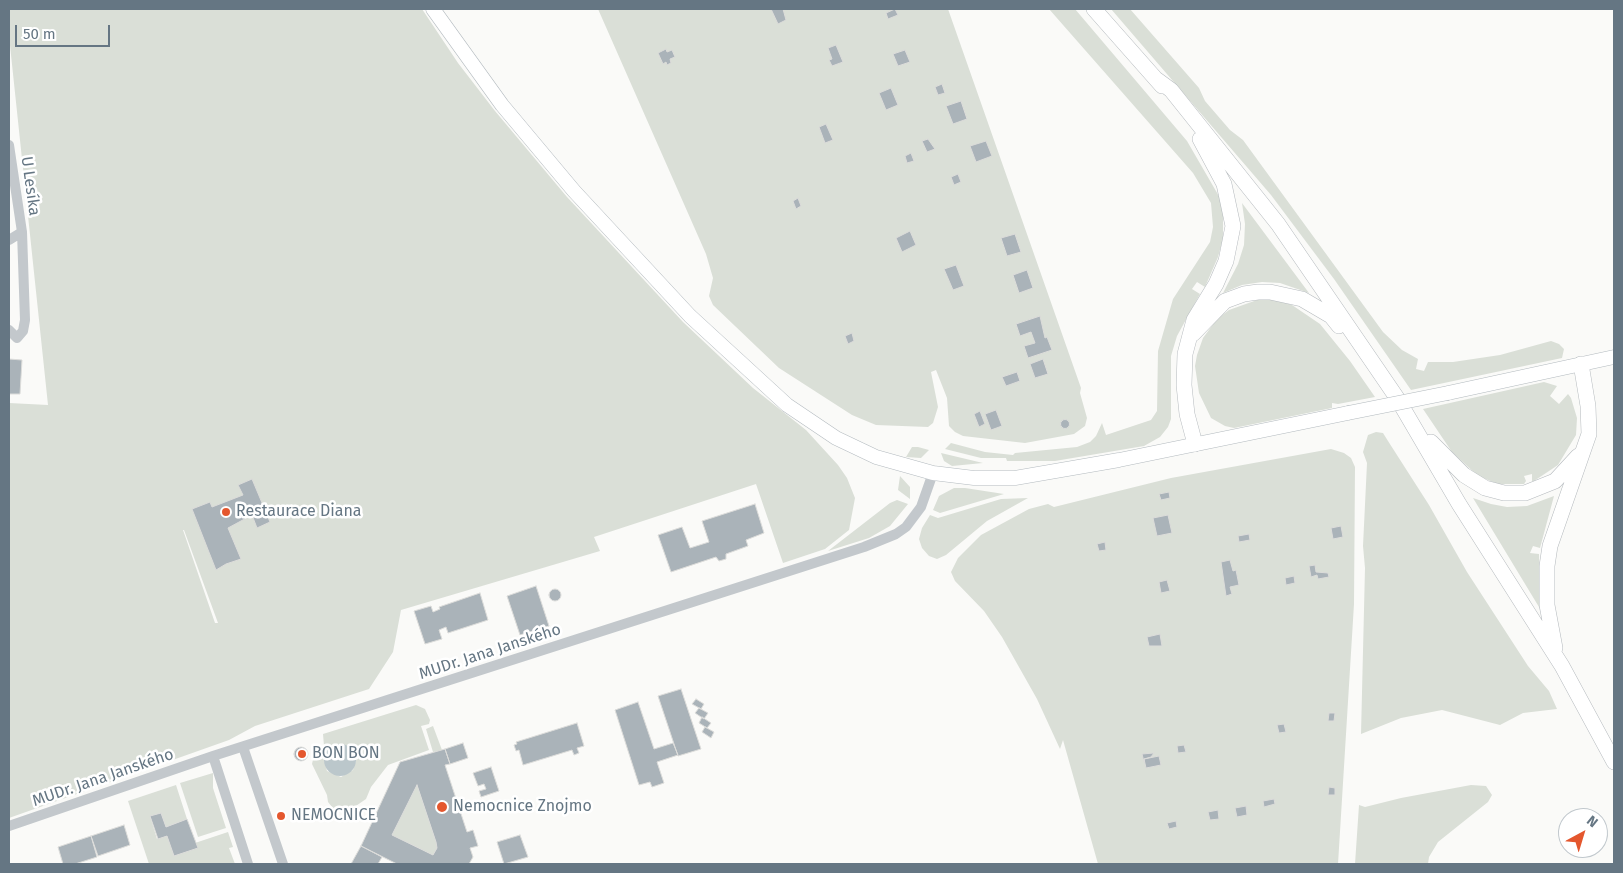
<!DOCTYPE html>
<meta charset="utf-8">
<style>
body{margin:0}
#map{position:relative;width:1623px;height:873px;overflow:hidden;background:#fafaf8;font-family:"Fira Sans",sans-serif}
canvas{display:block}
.frame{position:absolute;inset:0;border:10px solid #657683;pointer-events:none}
.north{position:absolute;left:1558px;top:808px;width:50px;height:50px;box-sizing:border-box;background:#fff;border:1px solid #c1c8cd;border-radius:50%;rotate:39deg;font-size:14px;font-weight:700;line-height:20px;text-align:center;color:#657683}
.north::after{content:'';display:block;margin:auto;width:18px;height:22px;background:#e4572e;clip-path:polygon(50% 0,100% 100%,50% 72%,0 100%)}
.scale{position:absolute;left:15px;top:25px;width:95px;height:22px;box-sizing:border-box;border:2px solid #657683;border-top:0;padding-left:6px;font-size:15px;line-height:18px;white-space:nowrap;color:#657683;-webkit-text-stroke:4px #fff;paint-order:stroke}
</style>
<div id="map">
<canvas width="1623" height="873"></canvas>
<div class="frame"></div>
<div class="north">N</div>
<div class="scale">50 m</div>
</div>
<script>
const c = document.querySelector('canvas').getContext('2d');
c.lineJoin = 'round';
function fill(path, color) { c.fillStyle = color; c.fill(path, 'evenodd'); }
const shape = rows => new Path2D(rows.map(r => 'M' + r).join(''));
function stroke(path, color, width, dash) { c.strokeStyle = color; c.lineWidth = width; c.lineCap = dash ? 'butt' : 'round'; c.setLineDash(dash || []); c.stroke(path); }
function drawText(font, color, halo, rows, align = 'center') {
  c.font = font + ' "Fira Sans",sans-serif'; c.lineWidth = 5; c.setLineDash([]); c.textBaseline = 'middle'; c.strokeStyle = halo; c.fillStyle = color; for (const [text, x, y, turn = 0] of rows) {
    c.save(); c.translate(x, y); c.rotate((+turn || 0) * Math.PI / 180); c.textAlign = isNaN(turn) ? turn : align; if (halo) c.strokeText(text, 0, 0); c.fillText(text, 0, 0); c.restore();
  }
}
fill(shape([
 [9,9,422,9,458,63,495,111,567,197,683,322,753,388,806,430,838,465,847,478,855,498,849,530,825,549,783,563,756,484,594,537,600,551,401,610,393,652,369,689,255,726,229,740,9,818,9,403,48,405,9,36],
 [183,530,184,530,218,623,215,623],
 [598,9,948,9,1081,388,1080,393,1087,418,1085,426,1074,434,1025,443,963,436,955,432,949,426,947,398,936,370,931,372,938,407,933,423,928,427,876,425,852,415,779,368,713,305,709,296,713,278,706,254],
 [1049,9,1075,9,1187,141,1220,198,1223,210,1223,239,1218,257,1205,287,1197,282,1192,289,1200,294,1177,336,1171,356,1171,419,1168,427,1160,437,1144,446,1055,461,1007,461,1006,458,981,458,945,449,951,443,985,452,1013,455,1015,453,1077,447,1090,442,1096,436,1102,423,1106,435,1151,420,1157,411,1158,351,1173,299,1210,242,1213,227,1211,203,1193,173],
 [1111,9,1130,9,1199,88,1205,101,1230,130,1243,140,1383,332,1402,350,1418,359,1416,369,1424,371,1428,362,1453,362,1500,355,1551,341,1559,344,1564,349,1562,358,1411,390,1334,279,1271,195],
 [1242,203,1309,293,1280,283,1262,282,1242,285,1223,293,1238,264,1244,245,1245,224],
 [1257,300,1276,300,1292,305,1320,324,1350,361,1375,397,1338,404,1332,403,1332,408,1234,428,1225,426,1211,418,1199,393,1195,366,1197,355,1203,338,1217,319,1229,310],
 [1544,382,1557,386,1550,396,1559,404,1568,394,1571,398,1577,418,1576,435,1558,465,1534,481,1532,481,1532,474,1524,476,1526,481,1524,484,1498,484,1478,476,1452,452,1423,409],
 [1376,432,1383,433,1388,441,1429,505,1467,572,1528,666,1549,691,1557,709,1523,713,1500,725,1442,710,1401,718,1361,734,1365,568,1363,546,1367,463,1363,452,1368,435],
 [912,447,918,447,929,450,921,458,906,457],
 [1331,449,1344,453,1351,458,1355,467,1354,604,1338,864,1098,864,1063,740,1060,749,1037,699,1002,637,984,611,955,581,951,572,958,558,981,535,1029,509,1048,504,1054,507,1171,478],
 [941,453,983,463,952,466,944,461],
 [900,476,910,487,910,499,898,490],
 [954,488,965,488,1004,494,940,513,933,510,939,496],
 [1554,496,1540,548,1533,546,1530,553,1539,554,1540,598,1542,612,1473,498,1491,504,1507,507,1527,506],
 [1028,498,987,521,946,555,937,559,929,556,922,548,919,539,922,528,930,515,938,518,1001,499],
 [897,500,908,504,890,526,869,538,828,551,890,503],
 [416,705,425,709,430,720,429,724,421,726,429,750,388,765,371,787,366,799,350,810,336,812,328,802,327,795,312,764,314,755,324,746,323,734],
 [339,744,353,750,356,761,353,770,341,777,327,771,324,759,327,750],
 [433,726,442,750,440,751,433,752,426,729],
 [213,773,213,788,226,828,198,837,180,783],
 [176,785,187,819,166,827,161,813,150,816,157,839,167,836,174,856,197,848,195,843,228,832,233,847,229,848,235,864,149,864,128,801],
 [417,785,436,842,437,848,433,855,392,835],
 [1471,785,1486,786,1492,795,1488,802,1438,842,1429,857,1428,864,1355,864,1359,805,1365,807,1401,798]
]), '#dadfd7');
fill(shape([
 '324 760a16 16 0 1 1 32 0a16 16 0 1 1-32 0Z'
]), '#bbc7cb');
const building = shape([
 [771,9,783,9,786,20,778,24,771,9],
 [895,9,898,15,888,19,886,13,895,9],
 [836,45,843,62,832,66,829,60,832,59,828,48,836,45],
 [666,49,667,52,672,50,675,57,670,59,671,63,667,65,666,62,663,64,658,53,666,49],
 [905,50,910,62,898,66,893,54,905,50],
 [942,84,945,93,938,95,935,87,942,84],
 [891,88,898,105,886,110,879,93,891,88],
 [961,101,967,119,953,124,946,106,961,101],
 [826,124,833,140,825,143,819,127,826,124],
 [928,139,935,149,927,152,922,141,928,139],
 [986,141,992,156,976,162,970,146,986,141],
 [911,153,914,161,907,163,905,156,911,153],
 [958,174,961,182,954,185,951,177,958,174],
 [798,198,801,206,796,209,793,201,798,198],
 [910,231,916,245,902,252,896,238,910,231],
 [1015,234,1021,252,1007,256,1001,238,1015,234],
 [956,265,964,286,953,290,944,269,956,265],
 [1027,270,1033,288,1019,293,1013,275,1027,270],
 [1040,316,1045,338,1047,337,1052,350,1028,358,1024,346,1035,343,1031,332,1020,336,1016,324,1040,316],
 [852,333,854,341,848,344,845,336,852,333],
 [9,359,22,360,20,394,9,394,9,359],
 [1043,359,1048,374,1035,378,1030,364,1043,359],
 [1017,372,1020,381,1006,386,1002,377,1017,372],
 [996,410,1002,426,991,430,985,414,996,410],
 [980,411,985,424,979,427,974,414,980,411],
 '1060.5 424a4.5 4.5 0 1 1 9 0a4.5 4.5 0 1 1-9 0Z',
 [252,479,270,522,257,528,252,515,228,528,241,559,226,564,216,570,192,509,210,502,212,507,243,495,238,485,252,479],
 [1169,492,1170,498,1161,500,1159,494,1169,492],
 [755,504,764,533,746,540,748,546,726,554,726,559,719,561,716,557,671,572,658,535,682,527,690,548,709,542,702,521,755,504],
 [1168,515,1172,533,1157,536,1153,518,1168,515],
 [1341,526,1343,537,1333,539,1331,528,1341,526],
 [1249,534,1250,540,1239,542,1238,536,1249,534],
 [1105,542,1106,550,1099,551,1097,544,1105,542],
 [1230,560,1233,571,1236,570,1239,585,1230,587,1232,594,1226,596,1221,562,1230,560],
 [1315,565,1316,572,1328,573,1329,577,1318,579,1317,575,1311,577,1309,566,1315,565],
 [1294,576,1295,583,1286,585,1285,578,1294,576],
 [1167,580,1170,591,1161,593,1159,582,1167,580],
 [536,586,549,626,520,635,507,596,536,586],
 '549 595a6 6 0 1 1 12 0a6 6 0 1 1-12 0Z',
 [480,593,488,620,448,633,446,627,439,630,442,639,425,644,414,611,431,606,433,612,440,609,439,607,480,593],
 [1160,634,1162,646,1149,646,1147,637,1160,634],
 [681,689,701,749,678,756,658,696,681,689],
 [696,699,704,704,701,709,692,704,696,699],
 [638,702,654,749,673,743,678,755,657,762,664,783,652,787,650,782,639,785,615,710,638,702],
 [699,708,708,713,704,719,695,713,699,708],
 [1329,713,1335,713,1334,721,1328,721,1329,713],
 [702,717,711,723,707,728,699,723,702,717],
 [577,723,584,746,577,748,579,753,574,755,572,750,523,765,519,750,516,751,514,745,517,744,516,742,577,723],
 [1284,724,1286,732,1279,733,1277,725,1284,724],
 [705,727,714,732,711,738,702,732,705,727],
 [463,743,468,758,450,764,445,749,463,743],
 [1184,745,1186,752,1178,753,1177,746,1184,745],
 '294 754a7 7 0 1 1 14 0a7 7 0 1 1-14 0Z',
 [445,749,450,764,445,765,467,832,473,830,478,846,470,848,473,857,469,864,397,864,361,846,400,762,445,749],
 [417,785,436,842,437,848,433,855,392,835,417,785],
 [1154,753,1151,757,1144,759,1144,762,1142,754,1154,753],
 [1159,756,1161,765,1146,768,1144,759,1159,756],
 [491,767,499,791,481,797,479,791,486,789,484,784,478,786,473,773,491,767],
 [1329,787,1335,788,1335,795,1328,795,1329,787],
 [1274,799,1275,804,1264,807,1263,801,1274,799],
 [1246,806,1247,815,1237,817,1235,808,1246,806],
 [1218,810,1219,819,1210,820,1208,812,1218,810],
 [161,813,166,827,187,819,198,848,174,856,167,836,158,839,150,816,161,813],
 [1176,821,1177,827,1169,829,1167,823,1176,821],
 [124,825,130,845,98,856,91,836,124,825],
 [520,835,528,857,504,864,497,842,520,835],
 [91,836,97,857,75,864,63,864,58,847,91,836],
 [361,846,382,857,378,864,351,864,361,846]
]);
fill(building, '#aab3b9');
stroke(building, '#dcdcda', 1);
const secondary = shape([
 [433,9,502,105,574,191,690,316,787,405,836,438,876,457,933,473,974,478,1015,478,1119,460,1348,413],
 [1448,393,1614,357]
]);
const primary = shape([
 [1094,9,1162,86],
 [1156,79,1171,90,1278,224,1397,398,1459,504,1562,666,1614,762],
 [1193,334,1225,301,1244,294,1258,292,1270,292,1302,299,1331,316,1339,326],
 [1431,442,1464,475,1485,488,1504,493,1525,493,1555,481,1578,456],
 [1195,444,1187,414,1184,385,1185,354,1194,320,1216,284,1226,261,1233,226,1224,184,1200,139],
 [1555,648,1547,605,1547,566,1550,546,1589,434,1588,406,1581,364]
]);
stroke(secondary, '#b3babf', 15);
stroke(primary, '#b5babe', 16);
stroke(shape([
 [9,145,22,232,25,320,23,331,17,338,9,330],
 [9,240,22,232],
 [243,747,283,864],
 [213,756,248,864],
 [9,826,213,756,864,547,896,534,906,527,921,507,933,473]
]), '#c3c8cc', 10);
stroke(secondary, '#fff', 14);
stroke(primary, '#fff', 15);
const secondaryBridge = shape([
 [1348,413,1448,393]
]);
stroke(secondaryBridge, '#b3babf', 15, []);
stroke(secondaryBridge, '#fff', 14);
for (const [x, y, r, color] of [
 [226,512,5,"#e4572e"],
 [302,754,5,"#e4572e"],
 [442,807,6,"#e4572e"],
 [281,816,5,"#e4572e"]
]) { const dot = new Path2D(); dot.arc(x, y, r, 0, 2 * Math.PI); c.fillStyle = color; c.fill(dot); stroke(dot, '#fff', 2); }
drawText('16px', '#657683', '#fff', [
 ["U Lesíka",30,186,82],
 ["MUDr. Jana Janského",490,652,-18],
 ["MUDr. Jana Janského",103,778,-19]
]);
drawText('16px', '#657683', '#fff', [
 ["Restaurace Diana",236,512],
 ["BON BON",312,754],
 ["Nemocnice Znojmo",453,807],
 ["NEMOCNICE",291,816]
], 'left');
</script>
